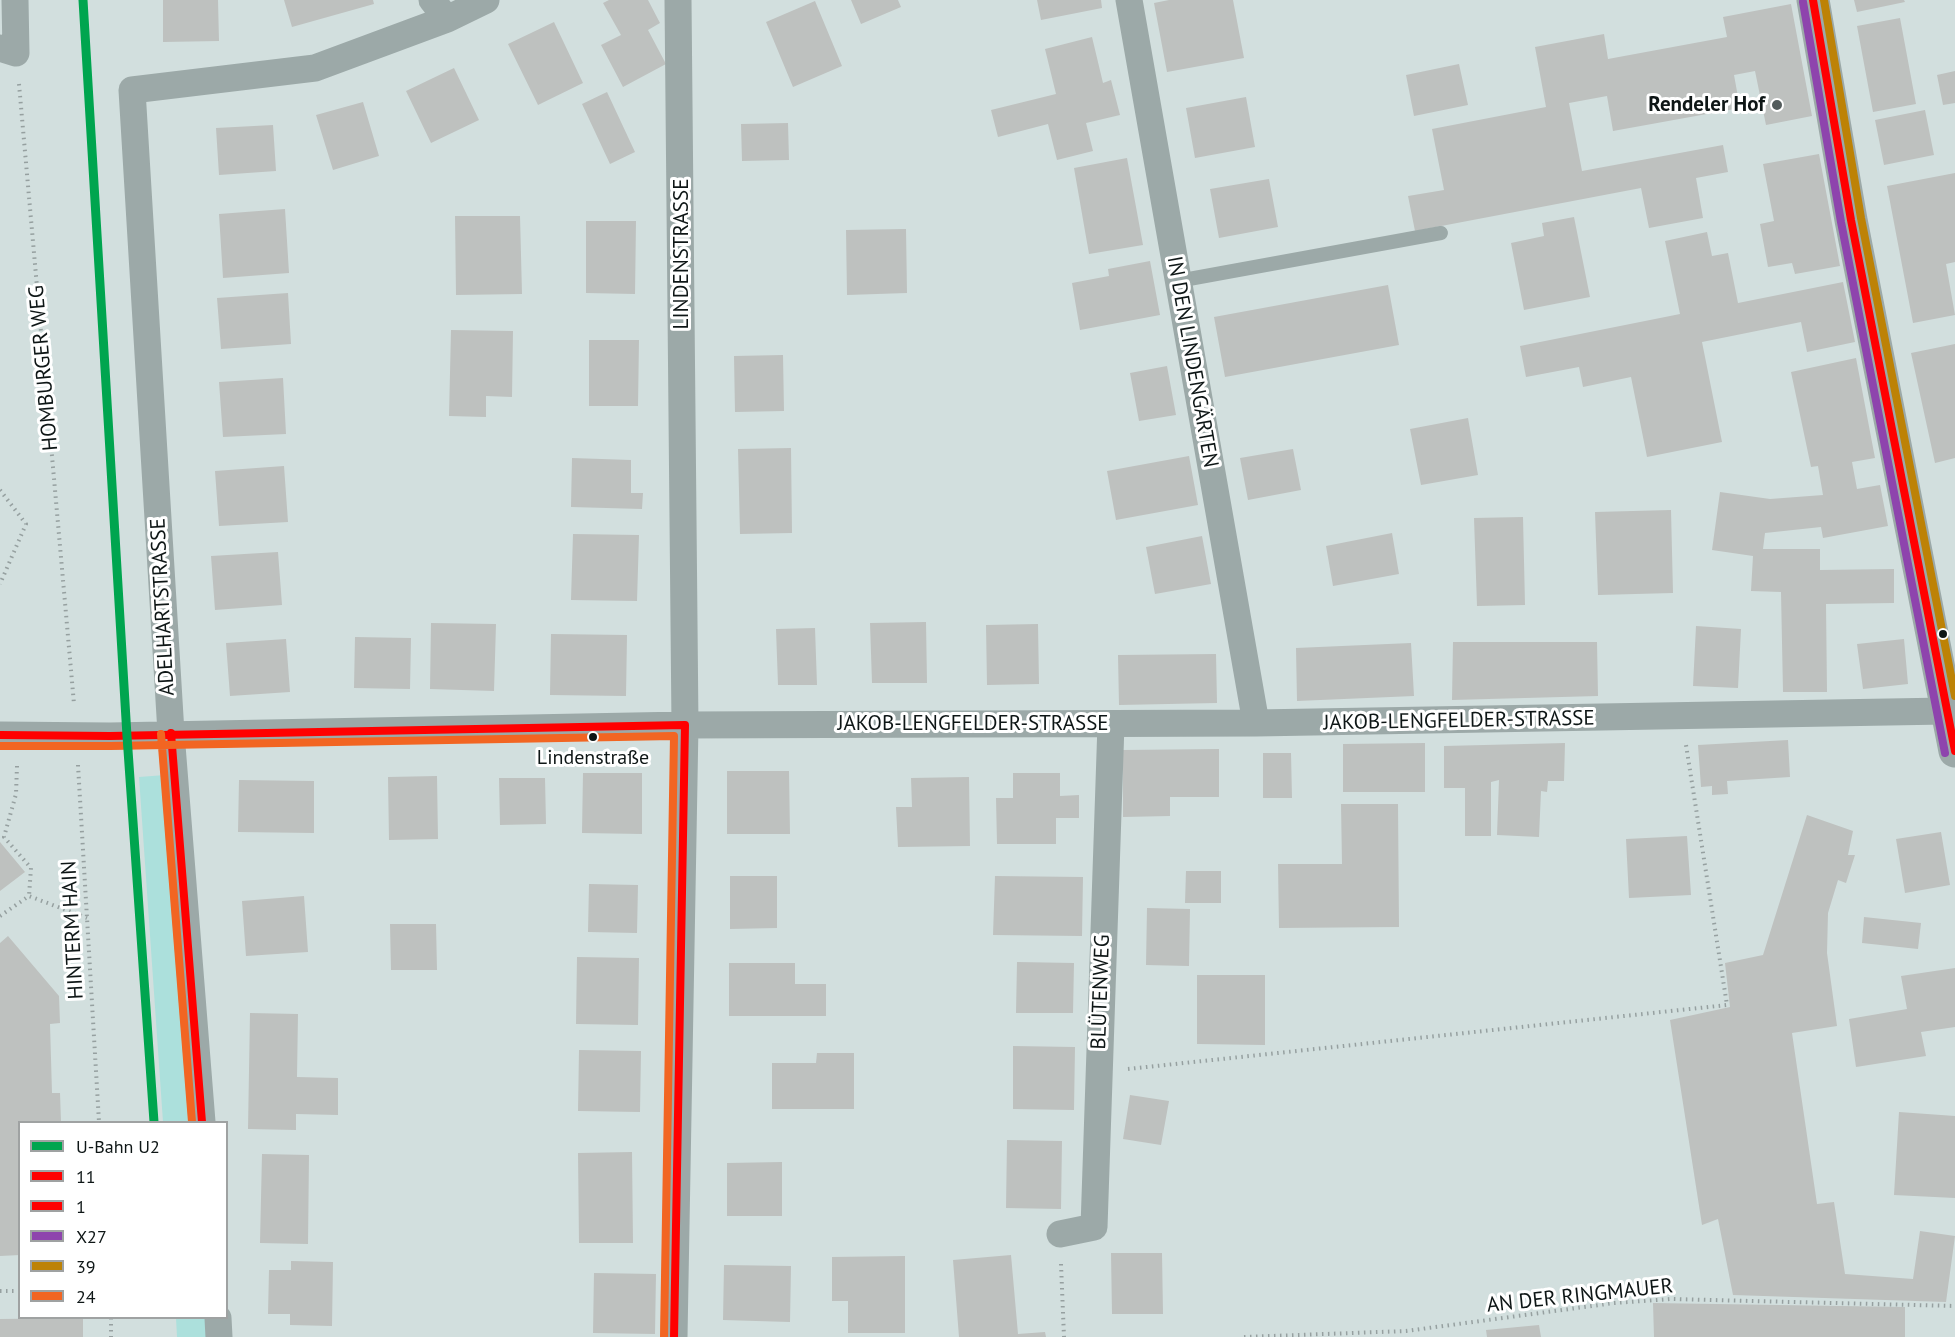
<!DOCTYPE html>
<meta charset="utf-8">
<style>
body{margin:0}
#map{position:relative;width:1955px;height:1337px;overflow:hidden;background:#d2dfde;font-family:"PT Sans",sans-serif}
canvas{display:block}
.legend{position:absolute;left:18px;top:1121px;width:210px;height:198px;box-sizing:border-box;background:#fff;border:2px solid #9fa2a2;margin:0;padding:8px 10px;list-style:none;font-size:18px;color:#0e1616}
.legend li{display:flex;align-items:center;gap:12px;height:30px}
.legend b{width:30px;border:2px solid #9fa2a2}
</style>
<div id="map">
<canvas width="1955" height="1337"></canvas>
<ul class="legend">
<li><b style="height:8px;background:#00a54f"></b>U-Bahn U2</li>
<li><b style="height:8px;background:#f00"></b>11</li>
<li><b style="height:8px;background:#f00"></b>1</li>
<li><b style="height:8px;background:#8e44ad"></b>X27</li>
<li><b style="height:8px;background:#bd8206"></b>39</li>
<li><b style="height:8px;background:#f26522"></b>24</li>
</ul>
</div>
<script>
const c = document.querySelector('canvas').getContext('2d');
c.lineJoin = 'round';
function fill(path, color) { c.fillStyle = color; c.fill(path, 'evenodd'); }
const shape = rows => new Path2D(rows.map(r => 'M' + r).join(''));
function stroke(path, color, width, dash) { c.strokeStyle = color; c.lineWidth = width; c.lineCap = dash ? 'butt' : 'round'; c.setLineDash(dash || []); c.stroke(path); }
function drawText(font, color, halo, rows, align = 'center') {
  c.font = font + ' "PT Sans",sans-serif'; c.lineWidth = 6; c.setLineDash([]); c.textBaseline = 'middle'; c.strokeStyle = halo; c.fillStyle = color; for (const [text, x, y, turn = 0] of rows) {
    c.save(); c.translate(x, y); c.rotate((+turn || 0) * Math.PI / 180); c.textAlign = isNaN(turn) ? turn : align; if (halo) c.strokeText(text, 0, 0); c.fillText(text, 0, 0); c.restore();
  }
}
fill(shape([
 [165,775,192,1122,163,1122,139,777],
 [176,1318,207,1318,209,1337,177,1337]
]), '#ace0dc');
fill(shape([
 [163,0,218,0,219,41,163,42],
 [284,0,373,0,374,4,292,27],
 [609,0,648,0,660,23,648,30,666,64,623,87,601,45,621,35,603,3],
 [851,0,898,0,901,7,861,24],
 [1037,0,1101,0,1102,8,1041,20],
 [1169,0,1233,0,1244,58,1167,72,1154,3],
 [1854,0,1904,0,1905,2,1857,12],
 [815,1,842,66,793,87,766,22],
 [1791,4,1812,116,1766,125,1755,71,1734,75,1740,108,1613,131,1607,96,1569,103,1582,171,1723,145,1728,172,1696,178,1703,218,1649,228,1641,188,1415,231,1408,196,1444,190,1432,129,1546,107,1535,47,1604,34,1608,59,1727,37,1723,17],
 [1900,18,1916,104,1873,112,1857,26],
 [554,22,583,83,538,105,508,44],
 [1092,37,1103,83,1111,80,1120,115,1086,123,1093,151,1057,160,1048,124,998,137,991,110,1056,94,1045,49],
 [1459,64,1468,105,1414,116,1406,75],
 [454,68,479,120,431,143,406,91],
 [1955,71,1955,103,1943,105,1937,75],
 [607,92,635,152,610,164,582,104],
 [1246,97,1255,147,1195,158,1186,108],
 [363,102,379,156,333,170,316,115],
 [1925,110,1934,155,1884,165,1875,120],
 [788,123,789,160,742,161,741,124],
 [273,125,276,171,219,175,216,128],
 [1819,154,1840,266,1795,274,1792,263,1768,267,1760,224,1774,221,1763,164],
 [1127,158,1143,245,1089,254,1074,168],
 [1955,173,1955,262,1946,264,1955,315,1913,323,1887,186],
 [1269,179,1278,227,1219,238,1210,189],
 [285,209,289,273,223,278,219,214],
 [455,216,520,216,522,294,456,295],
 [1574,217,1590,297,1524,310,1511,243,1544,236,1542,223],
 [586,221,636,221,635,294,586,293],
 [906,229,907,293,847,295,846,230],
 [1707,232,1712,256,1728,253,1738,303,1843,282,1855,342,1807,352,1801,322,1702,342,1722,442,1647,457,1631,377,1583,387,1579,367,1526,377,1520,346,1680,314,1665,241],
 [1150,261,1160,315,1080,330,1072,283,1109,276,1108,269],
 [1388,285,1399,345,1225,377,1214,317],
 [288,293,291,344,221,349,217,298],
 [451,330,513,331,512,397,486,396,486,417,449,416],
 [589,340,639,340,638,406,589,406],
 [1955,344,1955,458,1935,463,1911,353],
 [783,355,784,411,735,412,734,356],
 [1856,358,1875,458,1852,462,1857,489,1880,485,1888,526,1823,538,1821,527,1765,533,1763,549,1820,549,1820,570,1894,569,1894,603,1826,604,1827,692,1783,692,1781,592,1751,591,1753,556,1712,550,1720,492,1770,499,1823,495,1818,466,1811,467,1791,372],
 [1167,366,1176,415,1139,421,1130,373],
 [283,378,286,434,223,437,219,382],
 [1468,418,1478,475,1421,485,1410,429],
 [791,448,792,533,740,534,738,449],
 [1293,449,1301,490,1248,500,1240,458],
 [1189,456,1198,505,1116,520,1107,471],
 [572,458,631,460,631,493,643,493,642,509,571,507],
 [284,466,288,522,219,526,215,471],
 [1671,510,1673,593,1598,595,1595,512],
 [1523,517,1525,605,1477,606,1474,518],
 [1392,533,1399,574,1333,586,1326,546],
 [573,534,639,535,637,601,571,600],
 [1202,536,1211,584,1155,594,1146,547],
 [278,552,282,605,215,610,211,556],
 [926,622,927,683,872,683,870,623],
 [431,623,496,624,494,691,430,689],
 [1038,624,1039,684,987,685,986,625],
 [1696,626,1741,629,1738,688,1693,686],
 [815,628,817,685,778,685,776,629],
 [551,634,627,635,626,696,550,695],
 [355,637,411,638,410,689,354,688],
 [286,639,290,692,230,696,226,643],
 [1904,639,1908,684,1863,689,1857,644],
 [1453,642,1597,642,1598,696,1452,700],
 [1411,643,1414,696,1297,701,1296,648],
 [1216,654,1217,703,1119,705,1118,655],
 [1788,740,1790,777,1727,781,1728,794,1712,795,1712,786,1701,787,1698,745],
 [1425,743,1425,792,1343,792,1343,744],
 [1565,743,1564,781,1548,781,1547,792,1541,791,1539,837,1497,835,1499,780,1491,782,1491,836,1465,836,1465,788,1444,788,1444,746],
 [1219,749,1219,797,1170,797,1170,816,1123,817,1123,750],
 [1263,753,1291,753,1292,798,1263,798],
 [727,771,789,771,790,834,727,834],
 [583,773,642,773,642,834,582,833],
 [1013,773,1060,773,1060,796,1079,795,1079,818,1056,818,1056,844,997,844,996,798,1013,798],
 [437,776,438,839,389,840,388,777],
 [969,777,970,846,898,847,896,807,912,807,911,778],
 [499,778,545,778,546,824,500,825],
 [239,780,314,781,314,833,238,832],
 [1341,804,1398,804,1399,927,1279,928,1278,864,1342,864],
 [1807,815,1853,831,1848,855,1855,855,1846,883,1838,880,1828,913,1827,953,1837,1026,1792,1033,1817,1204,1834,1202,1845,1274,1913,1279,1920,1231,1955,1236,1946,1302,1733,1295,1718,1219,1702,1225,1670,1020,1730,1007,1725,963,1763,955],
 [1941,832,1950,885,1905,893,1896,839],
 [1687,836,1691,895,1629,898,1626,839],
 [0,842,25,872,0,891],
 [1186,871,1221,871,1221,903,1185,903],
 [730,876,777,876,777,928,730,929],
 [995,876,1083,877,1082,936,993,935],
 [589,884,638,885,637,933,588,932],
 [304,896,308,952,246,956,242,901],
 [1147,908,1190,909,1189,966,1146,965],
 [1864,917,1921,923,1918,949,1862,943],
 [390,924,436,924,437,970,391,970],
 [8,936,59,996,60,1023,50,1024,52,1093,60,1093,61,1122,20,1122,20,1255,0,1256,0,943],
 [577,957,639,958,638,1025,576,1024],
 [1017,962,1074,963,1073,1013,1016,1013],
 [729,963,795,963,795,984,826,984,826,1016,729,1016],
 [1955,968,1955,1027,1921,1032,1926,1056,1856,1067,1849,1019,1907,1009,1901,976],
 [1197,975,1265,975,1265,1045,1197,1044],
 [250,1013,298,1014,297,1077,338,1078,338,1115,296,1114,296,1130,248,1129],
 [1013,1046,1075,1047,1074,1110,1013,1109],
 [579,1050,641,1051,640,1112,578,1111],
 [817,1053,854,1053,854,1109,772,1109,772,1063,816,1063],
 [1130,1095,1169,1101,1161,1145,1123,1139],
 [1899,1112,1955,1116,1955,1198,1894,1195],
 [1007,1140,1062,1141,1061,1209,1006,1208],
 [632,1152,633,1243,579,1243,578,1153],
 [262,1154,309,1155,308,1244,260,1243],
 [782,1162,782,1216,727,1216,727,1163],
 [1111,1253,1162,1253,1163,1314,1112,1314],
 [1011,1255,1018,1334,1045,1332,1046,1337,959,1337,953,1260],
 [905,1256,905,1333,848,1333,848,1301,832,1301,832,1257],
 [291,1261,333,1262,332,1326,290,1325,290,1314,268,1314,269,1270,291,1270],
 [724,1265,791,1266,790,1322,723,1320],
 [594,1273,656,1274,655,1334,593,1333],
 [1653,1303,1905,1307,1905,1337,1654,1337],
 [83,1318,83,1337,0,1337,0,1319],
 [1539,1325,1541,1337,1487,1337,1486,1330]
]), '#bec1bf');
stroke(shape([
 [19,84,74,704],
 [0,490,26,524,0,584],
 [78,765,99,1122],
 [17,766,16,794,4,837,31,868,29,896],
 [0,916,29,896,87,918],
 [1128,1069,1727,1005,1686,745],
 [1061,1264,1064,1337],
 [0,1291,20,1291],
 [111,1318,111,1337],
 [1244,1337,1406,1331,1614,1303,1671,1299,1955,1306]
]), '#96a0a0', 4, [1.5, 4.5]);
stroke(shape([
 [1178,281,1441,233]
]), '#9ca9a8', 14);
stroke(shape([
 [432,0,447,19],
 [1129,0,1256,723],
 [0,48,16,53,15,0],
 [0,735,110,736,685,725,1256,723,1946,711],
 [202,1122,171,733,132,90,315,68,447,19,486,0],
 [1060,1234,1094,1227,1111,724],
 [218,1318,219,1337],
 [674,1337,685,725,678,0]
]), '#9ca9a8', 27);
stroke(shape([
 [1813,0,1851,220,1955,751]
]), '#9ca9a8', 33);
stroke(shape([
 [171,733,202,1122],
 [0,735,110,736,685,725],
 [674,1337,685,725]
]), '#f00', 8);
stroke(shape([
 [1813,0,1851,220,1955,751]
]), '#f00', 8);
stroke(shape([
 [1803,2,1841,222,1945,753]
]), '#8e44ad', 8);
stroke(shape([
 [1824,0,1861,218,1955,696]
]), '#bd8206', 8);
stroke(shape([
 [161,734,192,1122],
 [0,746,110,746,674,736,664,1337]
]), '#f26522', 8);
stroke(shape([
 [83,0,127,736,154,1122]
]), '#00a54f', 9);
for (const [x, y, r, color] of [
 [1777,105,6,"#535c5c"],
 [1943,634,5,"#0e1616"],
 [593,737,5,"#0e1616"]
]) { const dot = new Path2D(); dot.arc(x, y, r, 0, 2 * Math.PI); c.fillStyle = color; c.fill(dot); stroke(dot, '#fff', 2); }
drawText('20px', '#0e1616', '#fff', [
 ["Lindenstraße",593,758]
]);
drawText('bold 21px', '#0e1616', '#fff', [
 ["Rendeler Hof",1765,105]
], 'right');
drawText('21px', '#0e1616', '#fff', [
 ["LINDENSTRASSE",682,254,-90],
 ["IN DEN LINDENGÄRTEN",1192,362,80],
 ["HOMBURGER WEG",44,368,-95],
 ["ADELHARTSTRASSE",163,607,-93],
 ["JAKOB-LENGFELDER-STRASSE",1459,721,-1],
 ["JAKOB-LENGFELDER-STRASSE",973,724],
 ["HINTERM HAIN",73,930,-93],
 ["BLÜTENWEG",1101,992,-88],
 ["AN DER RINGMAUER",1580,1296,-6]
]);
</script>
